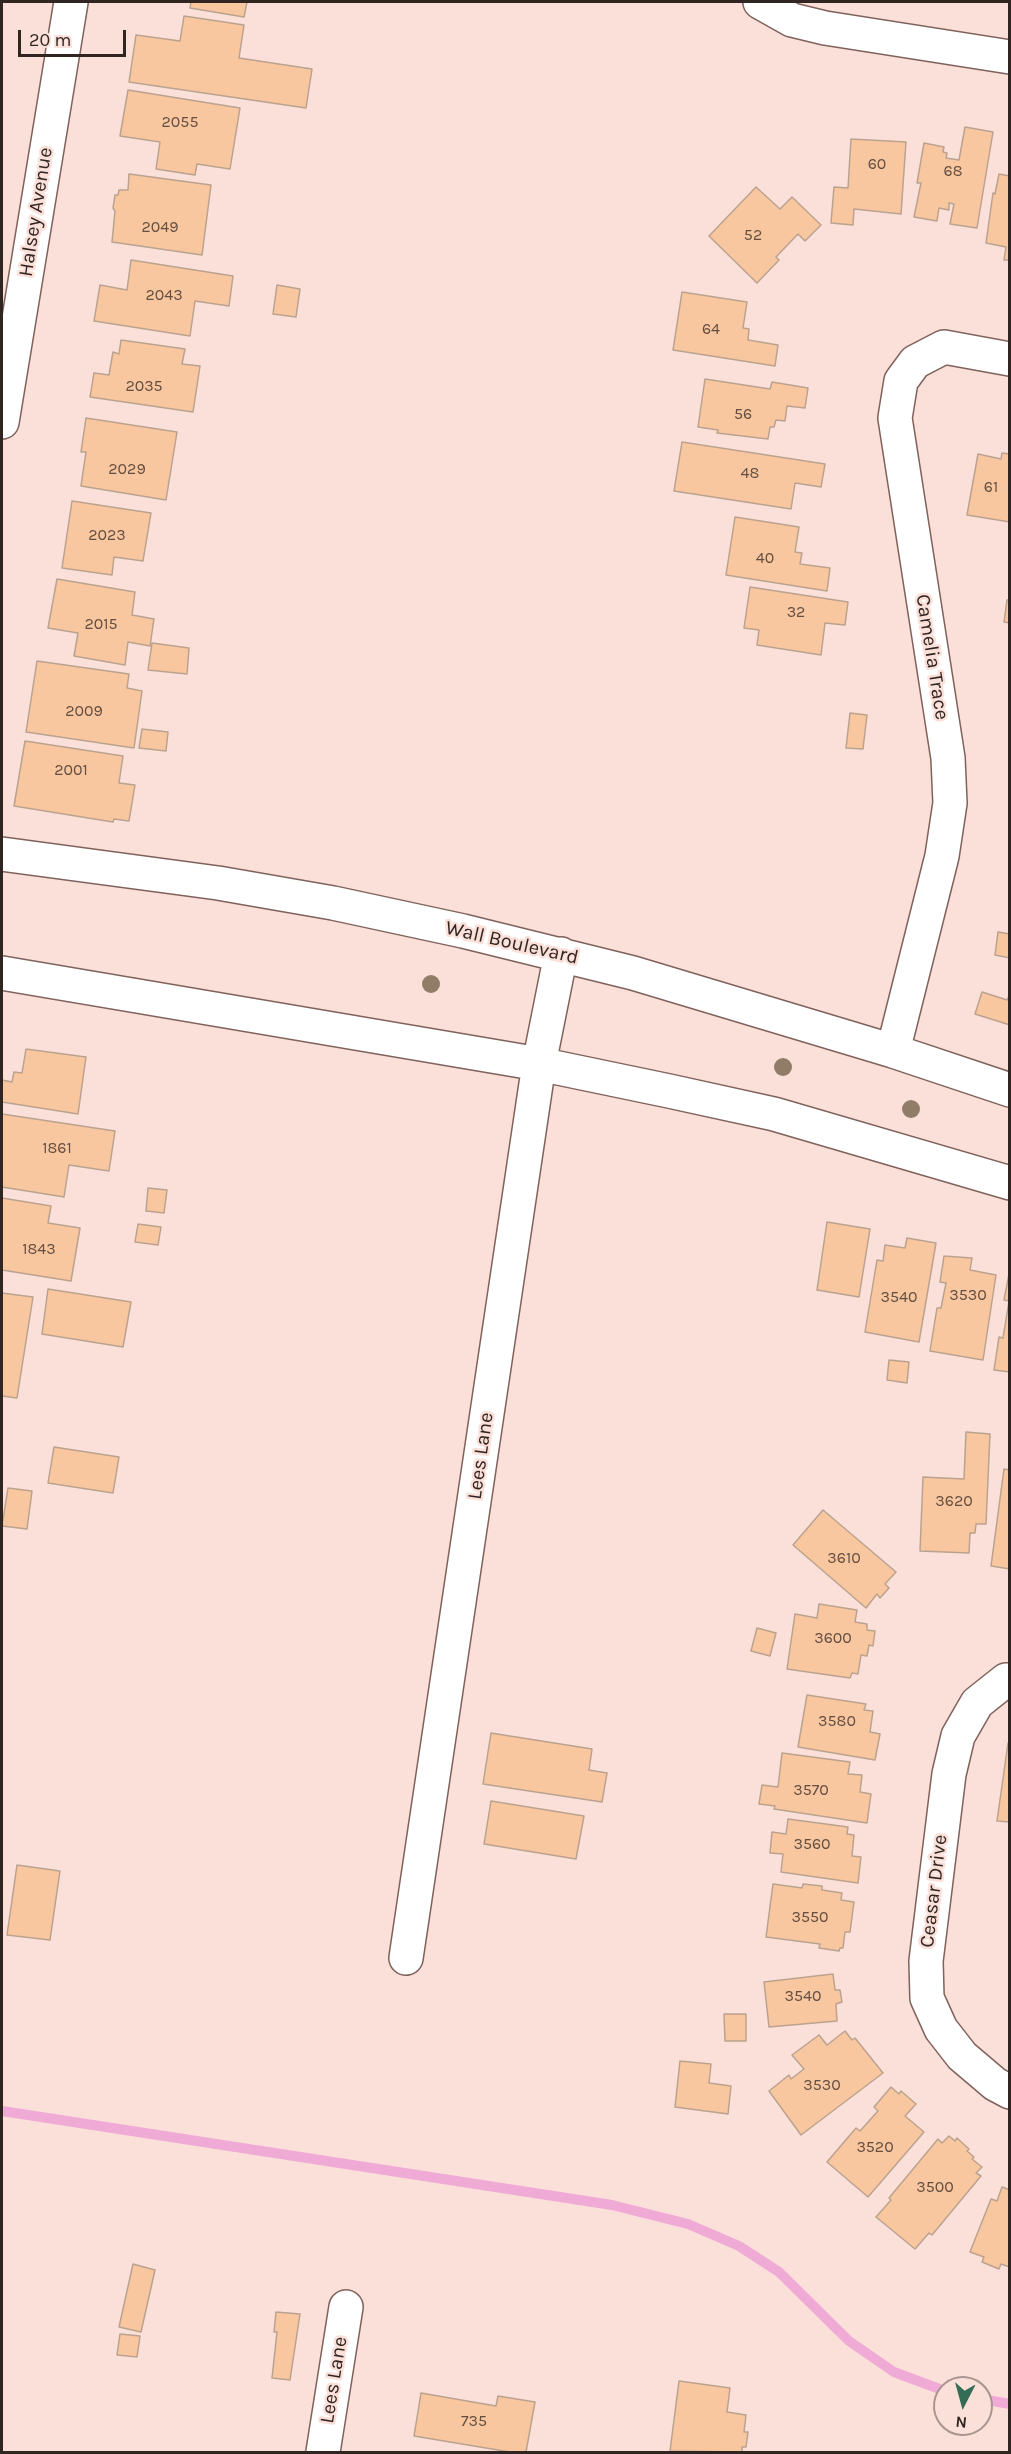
<!DOCTYPE html>
<style>
body{margin:0}
#map{position:relative;width:1011px;height:2454px;overflow:hidden;background:#fbe0d9;font-family:Karla,sans-serif}
canvas{display:block}
.frame{position:absolute;inset:0;border:3px solid #312522;pointer-events:none}
.north{position:absolute;left:933px;top:2376px;width:60px;height:60px;box-sizing:border-box;background:#fbe0d9;border:2px solid #aa9590;border-radius:50%;rotate:186deg;font-size:16px;font-weight:700;line-height:24px;text-align:center;color:#312522}
.north::after{content:'';display:block;margin:auto;width:21px;height:27px;background:#346d55;clip-path:polygon(50% 0,100% 100%,50% 72%,0 100%)}
.scale{position:absolute;left:18px;top:30px;width:108px;height:27px;box-sizing:border-box;border:3px solid #312522;border-top:0;padding-left:8px;font-size:18px;line-height:21px;white-space:nowrap;color:#312522;-webkit-text-stroke:4px #fbe0d9;paint-order:stroke}
</style>
<div id="map">
<canvas width="1011" height="2454"></canvas>
<div class="frame"></div>
<div class="north">N</div>
<div class="scale">20 m</div>
</div>
<script>
const c = document.querySelector('canvas').getContext('2d');
c.lineJoin = 'round';
const shape = rows => new Path2D(rows.map(r => 'M' + r).join(''));
function stroke(path, color, width, dash) { c.strokeStyle = color; c.lineWidth = width; c.lineCap = dash ? 'butt' : 'round'; c.setLineDash(dash || []); c.stroke(path); }
function fill(path, color) { c.fillStyle = color; c.fill(path, 'evenodd'); }
function drawText(font, color, halo, rows, align = 'center') {
  c.font = font + ' Karla,sans-serif'; c.lineWidth = 5; c.setLineDash([]); c.textBaseline = 'middle'; c.strokeStyle = halo; c.fillStyle = color; for (const [text, x, y, turn = 0] of rows) {
    c.save(); c.translate(x, y); c.rotate((+turn || 0) * Math.PI / 180); c.textAlign = isNaN(turn) ? turn : align; if (halo) c.strokeText(text, 0, 0); c.fillText(text, 0, 0); c.restore();
  }
}
stroke(shape([
 [2,2111,612,2205,688,2224,739,2246,779,2272,849,2341,894,2372,945,2391],
 [981,2399,1010,2404]
]), '#efaad5', 10);
const building = shape([
 [191,2,247,2,244,17,190,8,191,2],
 [184,16,244,25,239,58,312,69,306,108,129,82,136,35,180,41,184,16],
 [128,90,240,108,230,169,197,164,195,175,156,169,160,142,120,136,128,90],
 [965,127,993,132,977,228,950,224,954,204,949,203,949,210,939,208,937,221,914,217,921,183,917,183,924,143,944,147,943,152,947,153,946,158,959,160,965,127],
 [851,139,906,142,901,214,854,209,853,225,831,223,834,187,848,188,851,139],
 [129,174,211,185,202,255,112,242,115,211,113,208,115,195,118,195,119,190,128,190,129,174],
 [999,174,1010,176,1010,260,1004,260,1006,247,986,243,993,193,995,194,999,174],
 [756,187,780,209,792,197,821,225,805,241,798,234,776,257,779,260,757,283,709,236,756,187],
 [131,260,233,276,229,306,195,301,190,336,94,321,100,285,127,290,131,260],
 [277,285,300,289,296,317,273,314,277,285],
 [682,292,747,302,743,328,749,329,748,340,778,345,775,366,673,350,682,292],
 [121,340,185,349,182,364,200,366,193,412,90,397,94,373,109,375,113,352,119,354,121,340],
 [705,379,770,389,772,382,808,388,805,408,787,406,785,421,776,420,774,427,770,427,768,439,717,433,718,430,698,427,705,379],
 [86,418,177,432,166,500,81,486,86,452,81,452,86,418],
 [682,442,825,464,821,487,795,483,791,509,674,491,682,442],
 [1002,453,1010,454,1010,522,967,515,978,454,1001,459,1002,453],
 [72,501,151,513,143,561,114,557,112,575,62,568,72,501],
 [735,517,799,527,795,552,802,553,800,564,830,568,827,591,726,575,735,517],
 [57,579,135,592,132,615,154,619,150,646,128,642,125,665,74,656,78,633,48,628,57,579],
 [750,587,848,602,845,625,825,623,821,655,757,645,759,630,744,628,750,587],
 [1007,600,1010,600,1010,623,1004,622,1007,600],
 [152,643,189,648,187,674,148,670,152,643],
 [37,661,129,674,127,688,142,691,134,748,26,732,37,661],
 [850,713,867,715,863,749,846,748,850,713],
 [142,729,168,732,166,751,139,748,142,729],
 [25,741,123,756,119,783,135,785,129,821,114,819,113,822,14,806,25,741],
 [998,932,1010,934,1010,958,995,955,998,932],
 [982,992,1007,1000,1010,994,1010,1025,975,1014,982,992],
 [26,1049,86,1057,78,1114,2,1102,2,1080,12,1082,14,1072,22,1073,26,1049],
 [2,1114,115,1131,109,1171,69,1165,64,1197,2,1187,2,1114],
 [148,1188,167,1190,164,1213,146,1211,148,1188],
 [2,1198,51,1206,48,1223,80,1228,71,1281,2,1270,2,1198],
 [827,1222,870,1229,859,1297,817,1290,827,1222],
 [138,1224,161,1227,158,1245,135,1242,138,1224],
 [907,1238,936,1243,919,1342,865,1332,877,1260,883,1261,885,1245,905,1248,907,1238],
 [944,1256,972,1258,970,1270,996,1275,983,1360,930,1351,937,1308,941,1308,946,1283,940,1282,944,1256],
 [1009,1274,1010,1274,1010,1372,994,1370,999,1337,1003,1338,1009,1301,1004,1300,1009,1274],
 [48,1289,131,1302,123,1347,42,1334,48,1289],
 [2,1293,33,1297,17,1398,2,1396,2,1293],
 [889,1360,909,1362,907,1383,887,1380,889,1360],
 [966,1432,990,1434,986,1524,976,1524,975,1533,970,1533,969,1553,920,1551,923,1477,964,1479,966,1432],
 [54,1447,119,1457,113,1493,48,1483,54,1447],
 [1004,1469,1010,1470,1010,1569,991,1566,1004,1469],
 [8,1488,32,1491,27,1529,2,1526,8,1488],
 [823,1510,896,1572,885,1584,889,1588,880,1598,877,1594,866,1608,793,1545,823,1510],
 [819,1604,857,1610,855,1622,867,1624,867,1630,875,1631,873,1646,869,1645,867,1656,861,1655,858,1674,852,1673,850,1678,787,1669,795,1614,817,1618,819,1604],
 [757,1628,776,1633,770,1656,751,1651,757,1628],
 [807,1695,866,1704,864,1710,873,1711,870,1732,880,1734,875,1760,798,1747,807,1695],
 [491,1733,592,1749,589,1770,607,1773,602,1802,483,1784,491,1733],
 [1008,1743,1010,1744,1010,1822,997,1821,1008,1743],
 [782,1753,850,1762,848,1774,862,1775,860,1792,871,1794,867,1823,774,1809,775,1806,759,1804,762,1785,778,1787,782,1753],
 [491,1801,584,1816,576,1859,484,1844,491,1801],
 [788,1819,848,1827,847,1834,854,1835,852,1856,861,1857,858,1883,781,1872,783,1854,770,1853,772,1832,786,1834,788,1819],
 [17,1865,60,1871,50,1940,7,1935,17,1865],
 [773,1884,802,1888,803,1884,822,1886,822,1890,842,1893,841,1900,854,1902,850,1932,845,1932,843,1948,840,1948,839,1951,819,1948,820,1944,766,1937,773,1884],
 [833,1974,835,1990,840,1990,842,2002,836,2004,837,2021,769,2027,764,1982,833,1974],
 [724,2014,746,2014,746,2041,725,2041,724,2014],
 [845,2031,852,2040,855,2038,883,2073,801,2135,769,2091,789,2075,791,2079,804,2069,792,2055,819,2035,827,2045,845,2031],
 [680,2061,711,2064,709,2083,731,2086,728,2114,675,2107,680,2061],
 [891,2087,899,2094,901,2091,916,2104,905,2116,924,2132,868,2197,827,2162,856,2128,860,2131,878,2111,874,2107,891,2087],
 [949,2136,955,2141,957,2138,969,2149,967,2151,974,2157,972,2159,982,2167,976,2173,981,2176,932,2235,929,2233,915,2249,876,2217,891,2200,889,2198,938,2139,942,2143,949,2136],
 [1002,2187,1010,2190,1010,2267,1001,2264,999,2269,982,2262,984,2257,970,2252,991,2199,997,2201,1002,2187],
 [133,2264,155,2270,141,2332,119,2327,133,2264],
 [276,2312,300,2314,290,2380,272,2378,277,2332,274,2332,276,2312],
 [120,2334,140,2336,137,2357,117,2355,120,2334],
 [679,2381,730,2388,727,2412,746,2415,744,2432,748,2432,746,2447,742,2447,742,2452,670,2451,679,2381],
 [421,2393,496,2406,498,2396,535,2402,526,2452,510,2452,414,2436,421,2393]
]);
fill(building, '#f9c79f');
stroke(building, '#bba28f', 1.5);
const minor = shape([
 [760,2,792,20,825,28,1010,57],
 [2,422,71,2],
 [2,854,218,883,333,903,463,931,633,973,893,1051,1010,1090],
 [2,973,539,1064,669,1091,774,1114,1010,1183],
 [893,1051,942,856,950,803,948,758,895,418,901,381,915,362,944,347,1010,359],
 [1010,1680,1006,1680,977,1703,958,1736,949,1774,926,1961,927,1998,941,2029,962,2056,995,2084,1010,2092],
 [406,1958,539,1064,561,954],
 [323,2452,346,2307]
]);
stroke(minor, '#7f625b', 36);
stroke(minor, '#fff', 33);
c.fillStyle = '#907c67';
for (const [x, y] of [
 [431,984],
 [783,1067],
 [911,1109]
]) { c.beginPath(); c.arc(x, y, 9, 0, 2 * Math.PI); c.fill(); }
drawText('16px', '#634e41', null, [
 ["2055",180,122],
 ["60",877,164],
 ["68",953,171],
 ["2049",160,227],
 ["52",753,235],
 ["2043",164,295],
 ["64",711,329],
 ["2035",144,386],
 ["56",743,414],
 ["2029",127,469],
 ["48",750,473],
 ["61",991,487],
 ["2023",107,535],
 ["40",765,558],
 ["32",796,612],
 ["2015",101,624],
 ["2009",84,711],
 ["2001",71,770],
 ["1861",57,1148],
 ["1843",39,1249],
 ["3530",968,1295],
 ["3540",899,1297],
 ["3620",954,1501],
 ["3610",844,1558],
 ["3600",833,1638],
 ["3580",837,1721],
 ["3570",811,1790],
 ["3560",812,1844],
 ["3550",810,1917],
 ["3540",803,1996],
 ["3530",822,2085],
 ["3520",875,2147],
 ["3500",935,2187],
 ["735",474,2421]
]);
drawText('20px', '#312522', '#fbe0d9', [
 ["Halsey Avenue",36,212,-81],
 ["Camelia Trace",932,657,81],
 ["Wall Boulevard",512,943,13],
 ["Lees Lane",481,1456,-82],
 ["Ceasar Drive",934,1891,-83],
 ["Lees Lane",334,2380,-81]
]);
</script>
